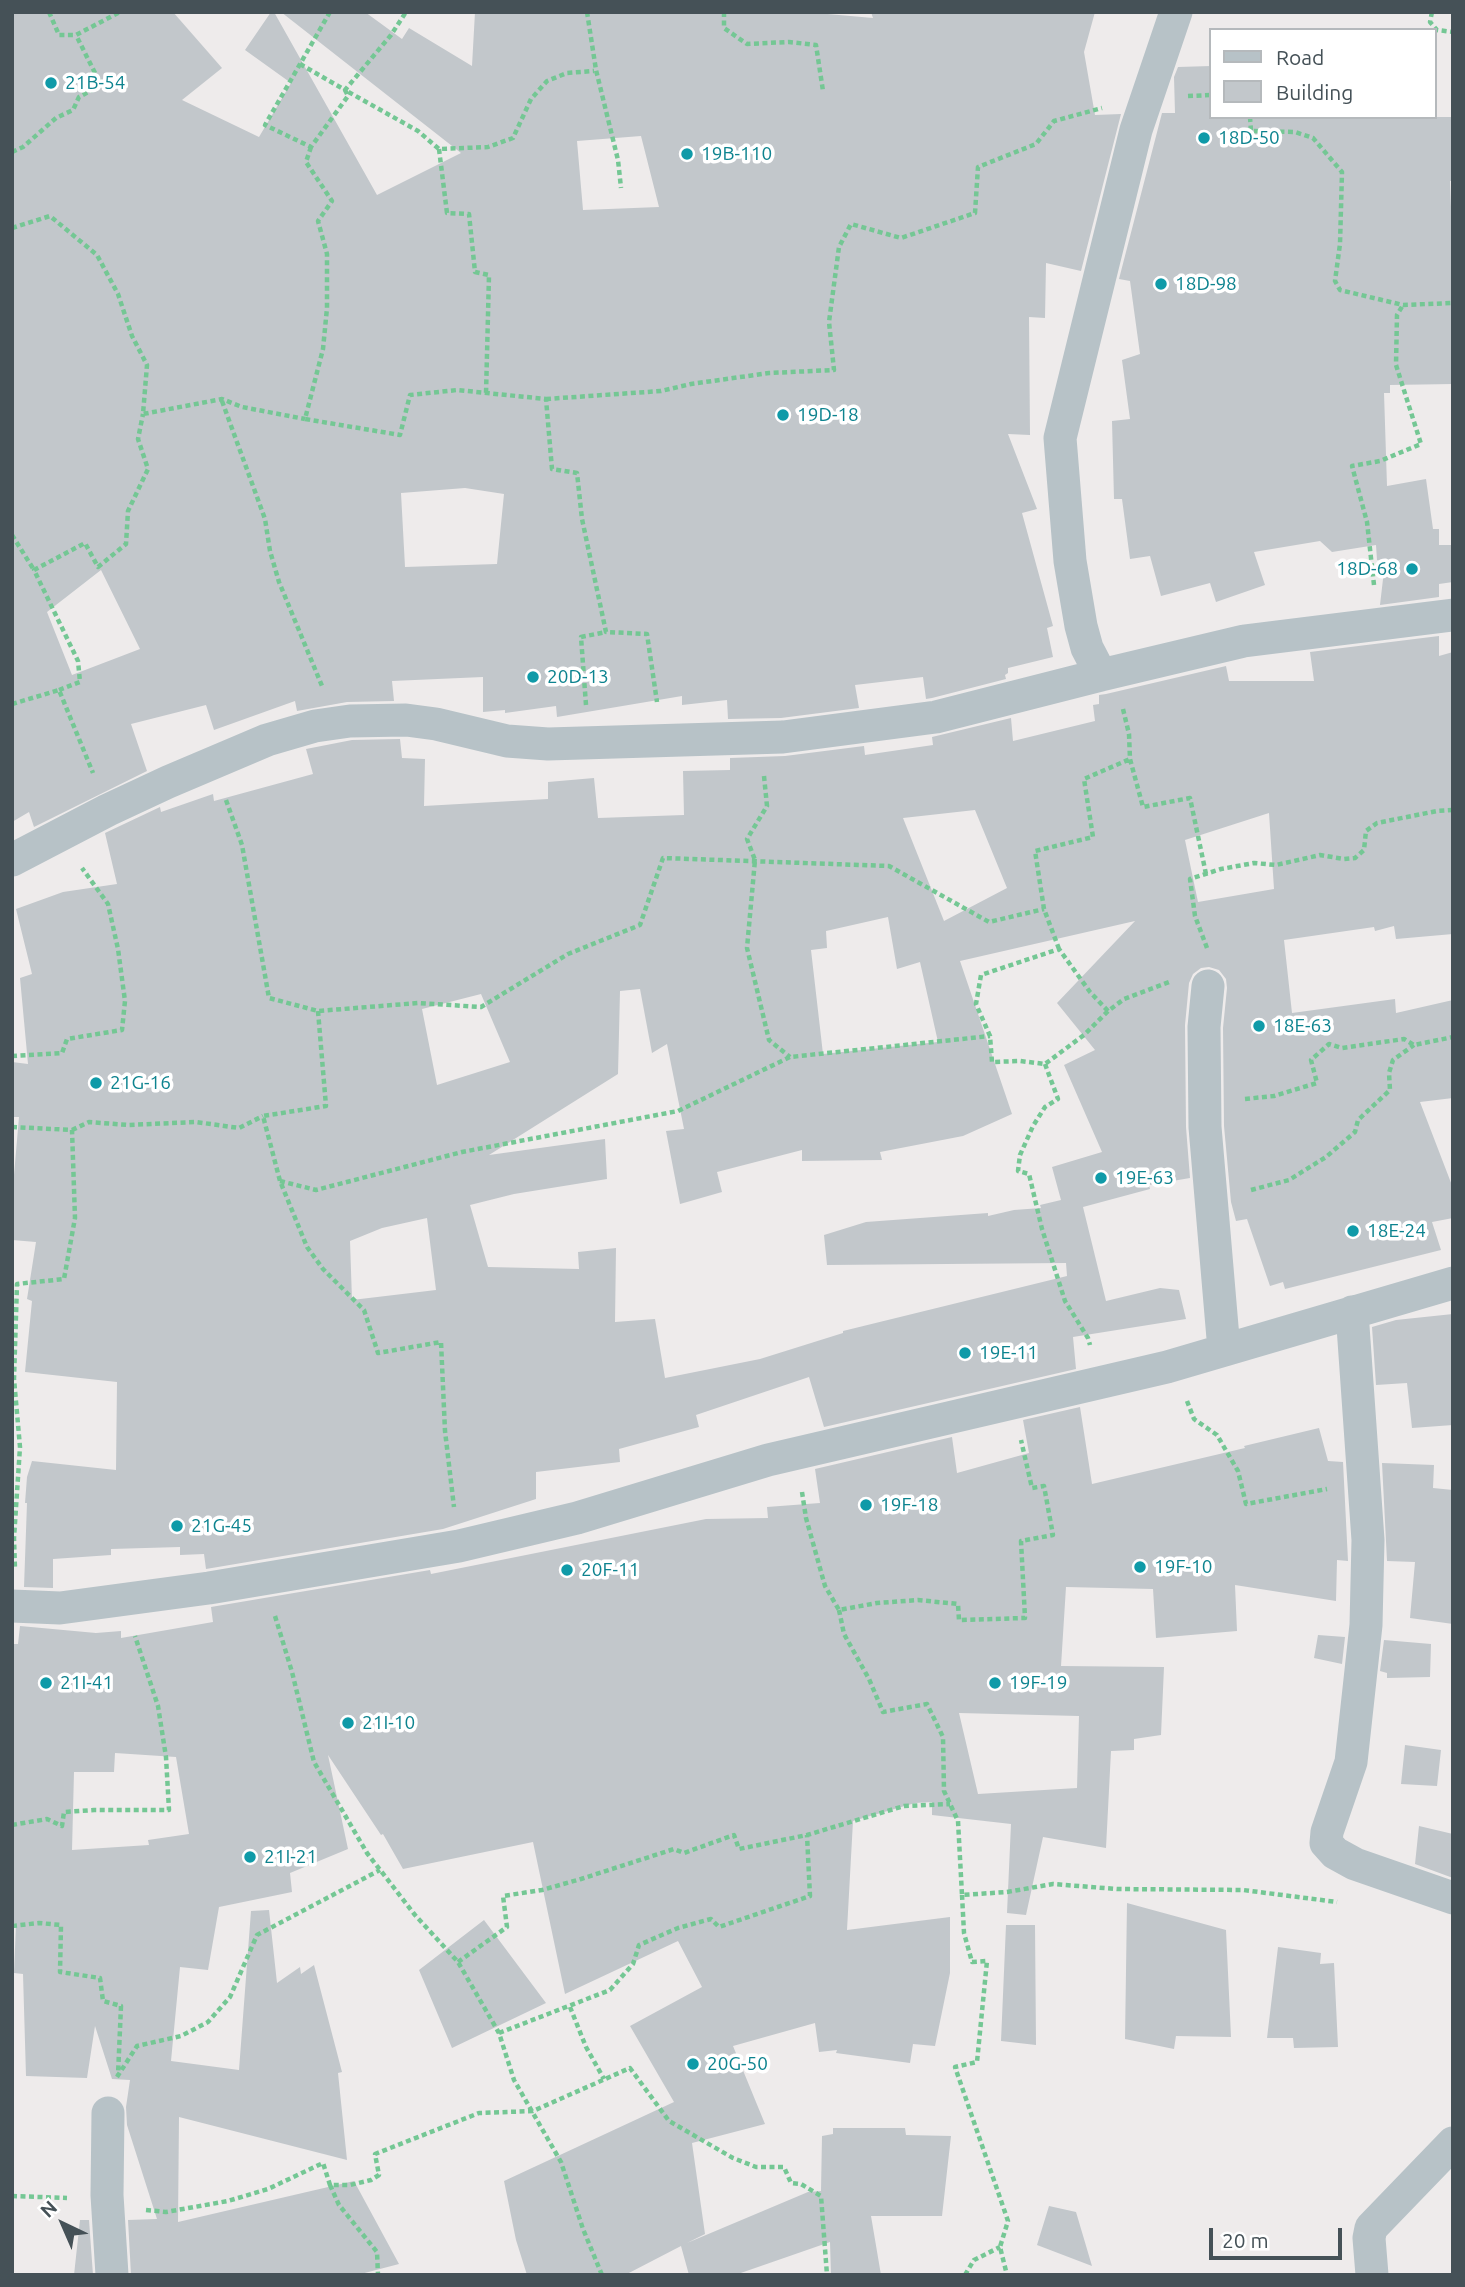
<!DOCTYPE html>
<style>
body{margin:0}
#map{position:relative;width:1465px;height:2287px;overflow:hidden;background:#eeebeb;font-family:Ubuntu,sans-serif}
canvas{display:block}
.frame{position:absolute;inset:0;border:14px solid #455157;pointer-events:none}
.legend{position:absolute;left:1209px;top:28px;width:228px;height:91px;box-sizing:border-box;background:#fff;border:2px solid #b5b9bc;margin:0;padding:9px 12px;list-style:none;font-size:21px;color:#455157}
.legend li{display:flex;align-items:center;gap:14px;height:35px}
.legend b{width:35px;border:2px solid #b5b9bc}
.north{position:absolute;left:28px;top:2189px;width:70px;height:70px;-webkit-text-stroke:5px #fff;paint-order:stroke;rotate:316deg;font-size:19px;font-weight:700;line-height:28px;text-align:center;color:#455157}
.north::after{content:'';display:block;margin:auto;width:24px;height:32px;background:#455157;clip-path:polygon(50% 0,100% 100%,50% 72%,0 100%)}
.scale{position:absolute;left:1209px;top:2228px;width:133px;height:32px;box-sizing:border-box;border:4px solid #455157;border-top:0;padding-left:9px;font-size:21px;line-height:24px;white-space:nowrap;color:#455157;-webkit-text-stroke:5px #fff;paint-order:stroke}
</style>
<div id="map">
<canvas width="1465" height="2287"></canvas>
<div class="frame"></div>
<ul class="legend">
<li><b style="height:9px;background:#b7c2c7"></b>Road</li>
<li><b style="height:19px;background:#c2c7cb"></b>Building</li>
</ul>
<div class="north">N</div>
<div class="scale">20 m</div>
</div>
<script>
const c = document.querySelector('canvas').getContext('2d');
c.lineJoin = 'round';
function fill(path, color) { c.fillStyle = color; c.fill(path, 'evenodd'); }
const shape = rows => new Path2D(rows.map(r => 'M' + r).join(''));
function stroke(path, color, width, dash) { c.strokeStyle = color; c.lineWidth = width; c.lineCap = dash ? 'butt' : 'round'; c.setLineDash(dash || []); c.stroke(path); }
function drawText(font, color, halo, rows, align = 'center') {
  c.font = font + ' Ubuntu,sans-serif'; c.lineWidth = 7; c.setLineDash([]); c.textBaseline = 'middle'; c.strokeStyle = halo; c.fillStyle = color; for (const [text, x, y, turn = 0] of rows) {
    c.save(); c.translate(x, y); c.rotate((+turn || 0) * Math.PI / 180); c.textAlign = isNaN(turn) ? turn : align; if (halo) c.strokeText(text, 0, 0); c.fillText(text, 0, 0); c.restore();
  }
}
fill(shape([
 [12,12,173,12,222,68,182,100,259,137,291,83,245,50,271,12,274,12,377,195,461,153,281,12,365,12,402,39,409,28,472,66,475,12,805,12,873,18,871,12,1095,12,1084,52,1095,115,1121,114,1081,271,1046,263,1045,318,1029,317,1030,435,1008,434,1037,509,1022,513,1053,626,1047,628,1053,657,1008,668,1008,673,1005,675,1006,679,932,698,926,699,923,677,855,685,859,708,781,718,728,719,727,700,682,705,682,696,557,717,556,706,505,713,505,710,483,712,483,677,392,681,394,701,347,702,297,711,295,701,214,730,206,705,131,724,147,771,34,827,29,812,12,822],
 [641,136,659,207,583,210,577,141],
 [465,488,504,494,497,564,405,567,401,493],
 [101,570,140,649,72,675,47,612],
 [1211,66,1211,117,1453,117,1453,181,1450,181,1453,259,1453,384,1390,385,1390,393,1384,393,1387,486,1426,479,1433,529,1439,529,1439,545,1453,545,1453,582,1439,584,1439,597,1380,605,1385,562,1377,560,1376,545,1332,552,1320,541,1254,552,1265,585,1216,602,1210,583,1161,596,1150,556,1130,559,1122,499,1114,499,1112,421,1130,419,1122,360,1140,354,1130,281,1119,279,1162,113,1175,113,1174,77,1178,67],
 [1439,636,1439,656,1453,652,1453,934,1396,939,1394,926,1375,931,1374,927,1284,940,1292,1013,1395,999,1396,1013,1453,1000,1453,1098,1420,1102,1453,1188,1453,1218,1432,1222,1441,1250,1285,1289,1283,1282,1270,1286,1247,1219,1236,1221,1231,1202,1224,1126,1223,1028,1227,988,1226,979,1219,970,1209,967,1201,968,1193,974,1189,983,1185,1025,1186,1127,1190,1178,1149,1185,1150,1189,1083,1207,1106,1301,1160,1288,1179,1290,1186,1319,1073,1337,1076,1369,824,1427,809,1377,696,1415,699,1427,619,1449,620,1462,536,1472,536,1499,443,1529,206,1569,204,1554,180,1555,180,1547,111,1549,111,1555,53,1559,53,1588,24,1587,27,1503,25,1503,27,1477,32,1461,116,1470,117,1382,25,1372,32,1301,27,1299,36,1242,12,1240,12,1198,19,1117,12,1117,12,1062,28,1064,20,978,32,974,16,909,63,892,117,884,105,833,160,807,161,812,213,794,214,801,313,774,306,749,352,740,400,739,402,758,425,759,424,806,548,799,548,782,594,778,598,818,684,815,683,771,730,770,730,758,785,756,864,746,865,755,933,745,932,737,1011,718,1013,741,1095,721,1093,705,1099,704,1099,695,1106,694,1226,666,1229,681,1314,681,1310,652],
 [975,810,1007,888,944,921,903,818],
 [1269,813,1274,889,1198,902,1185,840],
 [888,917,897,969,920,962,938,1042,823,1054,811,950,827,948,826,931],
 [1135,921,1057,1003,1095,1050,1064,1065,1102,1152,1052,1167,1061,1200,1040,1205,1041,1208,1014,1210,988,1216,988,1213,866,1222,824,1235,827,1265,1066,1263,1067,1276,843,1331,843,1333,760,1359,665,1378,655,1319,615,1322,616,1248,578,1252,579,1269,488,1267,470,1205,514,1194,607,1179,605,1139,489,1155,618,1074,620,991,640,989,652,1053,667,1044,684,1129,666,1131,680,1204,722,1192,717,1172,802,1150,802,1161,882,1160,880,1152,963,1136,1012,1114,960,961],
 [481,994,510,1062,437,1085,422,1009],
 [427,1218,436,1290,352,1300,350,1241,382,1228],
 [1453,1314,1453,1425,1412,1428,1407,1383,1376,1385,1372,1327,1396,1320],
 [1080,1407,1092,1484,1245,1448,1244,1446,1319,1428,1328,1461,1343,1462,1348,1561,1337,1560,1336,1601,1235,1585,1237,1631,1156,1638,1153,1589,1066,1587,1061,1666,1164,1667,1161,1735,1134,1739,1134,1750,1111,1751,1106,1848,1043,1837,1026,1915,1007,1913,1011,1824,932,1815,932,1802,915,1803,853,1821,847,1930,950,1917,950,1973,935,2046,913,2044,910,2063,836,2053,837,2050,819,2052,815,2023,733,2046,765,2124,692,2143,705,2234,687,2243,808,2192,821,2191,822,2136,833,2134,833,2128,905,2128,906,2135,951,2136,942,2216,871,2216,881,2275,831,2275,830,2242,735,2275,689,2275,681,2246,625,2275,527,2275,516,2240,504,2181,674,2102,630,2026,702,1987,678,1941,565,1994,533,1842,403,1869,383,1834,381,1835,328,1755,348,1849,290,1873,292,1892,219,1907,208,1970,180,1967,171,2061,239,2070,251,1911,269,1910,277,1983,300,1967,301,1974,314,1965,342,2072,338,2073,347,2160,179,2117,178,2222,354,2181,399,2264,357,2275,131,2275,128,2220,157,2219,127,2125,126,2107,130,2080,112,2079,95,2026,87,2078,26,2076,23,1974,14,1973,16,1924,12,1923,12,1644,18,1644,20,1626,96,1633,121,1631,121,1638,213,1622,211,1607,430,1570,431,1574,706,1519,768,1518,767,1507,820,1503,815,1469,952,1437,957,1473,1029,1453,1023,1420],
 [959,1713,1079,1716,1077,1788,978,1794],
 [115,1753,176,1757,189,1834,148,1840,149,1845,72,1850,74,1772,114,1772],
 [1382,1463,1434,1465,1433,1488,1453,1490,1453,1624,1410,1618,1415,1562,1387,1561],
 [1318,1635,1345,1637,1342,1664,1314,1658],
 [1384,1640,1431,1644,1430,1677,1387,1678,1387,1673,1380,1671],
 [1405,1745,1441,1750,1437,1786,1401,1784],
 [1419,1826,1453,1834,1453,1878,1415,1864],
 [1127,1903,1226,1930,1231,2037,1176,2036,1174,2049,1125,2039],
 [484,1920,546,2003,452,2048,419,1970],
 [1006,1925,1035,1925,1036,2045,1001,2041],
 [1278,1947,1321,1953,1320,1964,1334,1963,1338,2047,1294,2048,1293,2038,1267,2038],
 [1049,2206,1076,2212,1092,2266,1037,2245],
 [80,2220,89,2220,93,2275,74,2275]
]), '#c2c7cb');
stroke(shape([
 [49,12,59,35,76,35,120,12],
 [330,12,265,125,311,147,348,96,345,90,418,131,439,149,488,147,513,138,531,99,547,81,567,73,594,71],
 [587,12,596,70,618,160,621,188],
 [724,12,724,28,747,44,789,42,816,45,823,91],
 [1432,12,1430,22,1437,30,1453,32],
 [300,64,345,90,391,35,406,12],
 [1188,96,1211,95],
 [1250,117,1251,131,1295,132,1313,138,1342,172,1340,244,1335,281,1340,290,1403,305,1453,303],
 [311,147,306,162,332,201,318,221,327,254,327,308,323,349,305,419,400,435,410,395,457,390,546,399,552,469,577,473,582,519,606,632,647,634,657,702],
 [439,149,447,213,469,214,475,272,489,275,486,394],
 [12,152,23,147,56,118,73,110,79,97,101,85,76,35],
 [12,228,50,216,97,255,118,294,132,336,147,365,143,414,222,399,242,407,305,419],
 [546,399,661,391,691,384,769,373,834,370,829,322,839,247,851,224,901,238,975,213,978,167,1036,144,1054,121,1102,108],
 [222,401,265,519,270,551,279,582,322,686],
 [12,535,34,570],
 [1374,585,1367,522,1352,466,1380,461,1421,444,1396,365,1397,315,1403,305],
 [59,690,80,682,78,661,34,570,85,543,98,567,126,544,128,511,148,469,138,439,143,414],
 [12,704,59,690,93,773],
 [586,705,581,637,606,632],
 [1123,709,1129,734,1130,759,1143,807,1190,798,1206,874],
 [764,776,767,806,747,839,755,860,747,948,769,1040,790,1057],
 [226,800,242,845,269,998,318,1011,418,1003,481,1007,568,954,640,925,663,858,889,866,989,922,1044,909],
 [1207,948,1195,916,1190,879,1221,869,1254,863,1276,865,1320,855,1344,859,1355,858,1364,850,1366,831,1377,823,1437,811,1453,810],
 [1059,949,1044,909,1035,851,1093,837,1084,779,1130,759],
 [318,1011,326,1106,263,1116,280,1181,307,1247,323,1269,364,1310,378,1353,441,1342,445,1431,454,1507],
 [1108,1011,1090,992,1059,949,981,975,976,1004,990,1036,992,1062,1020,1061,1045,1064,1084,1035,1108,1011,1124,999,1169,982],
 [12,1056,62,1053,67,1039,122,1030,125,1001,118,949,108,904,82,868],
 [1045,1064,1058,1099,1045,1107,1033,1126,1020,1155,1018,1171,1029,1174,1042,1229,1065,1301,1088,1338,1090,1345],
 [1245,1099,1274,1096,1317,1083,1311,1060,1329,1044,1342,1048,1404,1039,1414,1045,1453,1037],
 [12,1127,72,1130,75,1218,64,1279,17,1284,14,1379,20,1447,14,1538,15,1569],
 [72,1130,89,1122,128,1125,196,1122,239,1128,263,1116],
 [280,1181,316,1190,462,1152,678,1111,790,1057,990,1036],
 [1251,1190,1289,1180,1326,1157,1355,1132,1358,1120,1390,1090,1389,1073,1393,1060,1414,1045],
 [1187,1401,1194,1419,1217,1435,1238,1471,1246,1504,1327,1489],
 [802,1492,806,1518,825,1586,839,1610,877,1603,918,1600,958,1604,959,1620,1025,1618,1021,1541,1053,1535,1044,1486,1032,1488,1021,1440],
 [839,1610,844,1634,869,1679,883,1712,927,1704,943,1737,944,1791,958,1821,962,1895,1007,1892,1053,1884,1117,1889,1243,1890,1337,1902],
 [275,1616,292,1672,314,1762,367,1853,415,1915,458,1962,499,2033,514,2080,561,2162,583,2229,602,2275],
 [12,1825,47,1819,62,1826,64,1812,94,1810,169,1810,166,1757,158,1706,135,1636],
 [962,1895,964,1933,972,1962,987,1961,977,2062,955,2067,1008,2221,1000,2247,1007,2275],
 [12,1926,39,1923,61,1925,60,1972,100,1978,103,2001,121,2006,118,2075],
 [458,1962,507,1927,503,1896,542,1890,581,1879,674,1849,684,1853,734,1835,739,1849,807,1835,904,1806,950,1804],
 [570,2007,586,2047,604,2079],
 [499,2033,610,1990,633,1964,639,1945,678,1928,711,1919,719,1927,810,1896,807,1835],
 [117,2077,137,2046,181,2036,208,2022,230,1997,257,1935,380,1870],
 [330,2185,339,2205,377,2252,378,2275],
 [12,2196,67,2198],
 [146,2210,166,2212,228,2201,268,2189,323,2163,330,2185,350,2185,371,2180,379,2175,375,2154,479,2113,533,2111,630,2068,669,2121,733,2158,756,2167,784,2167,791,2183,801,2184,821,2196,827,2275],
 [965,2275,974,2260,1000,2247]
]), '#74c794', 4.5, [5, 3.5]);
stroke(shape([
 [1101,675,1244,641,1453,615],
 [12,860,108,810,168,782,267,740,315,726,350,721,406,720,436,724,507,741,548,744,783,737,936,717,1101,675,1087,648,1081,626,1070,561,1060,438,1136,130,1176,12],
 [1208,986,1204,1027,1205,1127,1224,1350],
 [1352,1312,1368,1540,1366,1625,1351,1762,1327,1832,1326,1843,1335,1853,1355,1864,1453,1898],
 [12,1606,60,1608,209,1588,459,1546,577,1518,768,1460,1167,1367,1453,1283],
 [108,2113,107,2195,112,2275],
 [1372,2275,1369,2238,1371,2228,1453,2143]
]), '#b7c2c7', 33);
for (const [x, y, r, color] of [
 [51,83,7,"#0f9aa8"],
 [1204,138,7,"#0f9aa8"],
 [687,154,7,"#0f9aa8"],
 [1161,284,7,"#0f9aa8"],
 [783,415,7,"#0f9aa8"],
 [1412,569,7,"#0f9aa8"],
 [533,677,7,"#0f9aa8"],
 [1259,1026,7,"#0f9aa8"],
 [96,1083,7,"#0f9aa8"],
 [1101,1178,7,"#0f9aa8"],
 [1353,1231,7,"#0f9aa8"],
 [965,1353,7,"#0f9aa8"],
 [866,1505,7,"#0f9aa8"],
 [177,1526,7,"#0f9aa8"],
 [1140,1567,7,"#0f9aa8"],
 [567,1570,7,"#0f9aa8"],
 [46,1683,7,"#0f9aa8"],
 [995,1683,7,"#0f9aa8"],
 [348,1723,7,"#0f9aa8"],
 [250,1857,7,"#0f9aa8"],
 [693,2064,7,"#0f9aa8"]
]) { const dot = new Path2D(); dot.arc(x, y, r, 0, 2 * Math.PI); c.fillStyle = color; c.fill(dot); stroke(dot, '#fff', 2.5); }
drawText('19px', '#0d838f', '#fff', [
 ["21B-54",65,83],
 ["18D-50",1218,138],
 ["19B-110",701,154],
 ["18D-98",1175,284],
 ["19D-18",797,415],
 ["18D-68",1398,569,"right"],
 ["20D-13",547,677],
 ["18E-63",1273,1026],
 ["21G-16",110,1083],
 ["19E-63",1115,1178],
 ["18E-24",1367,1231],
 ["19E-11",979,1353],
 ["19F-18",880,1505],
 ["21G-45",191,1526],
 ["19F-10",1154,1567],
 ["20F-11",581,1570],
 ["21I-41",60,1683],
 ["19F-19",1009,1683],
 ["21I-10",362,1723],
 ["21I-21",264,1857],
 ["20G-50",707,2064]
], 'left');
</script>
